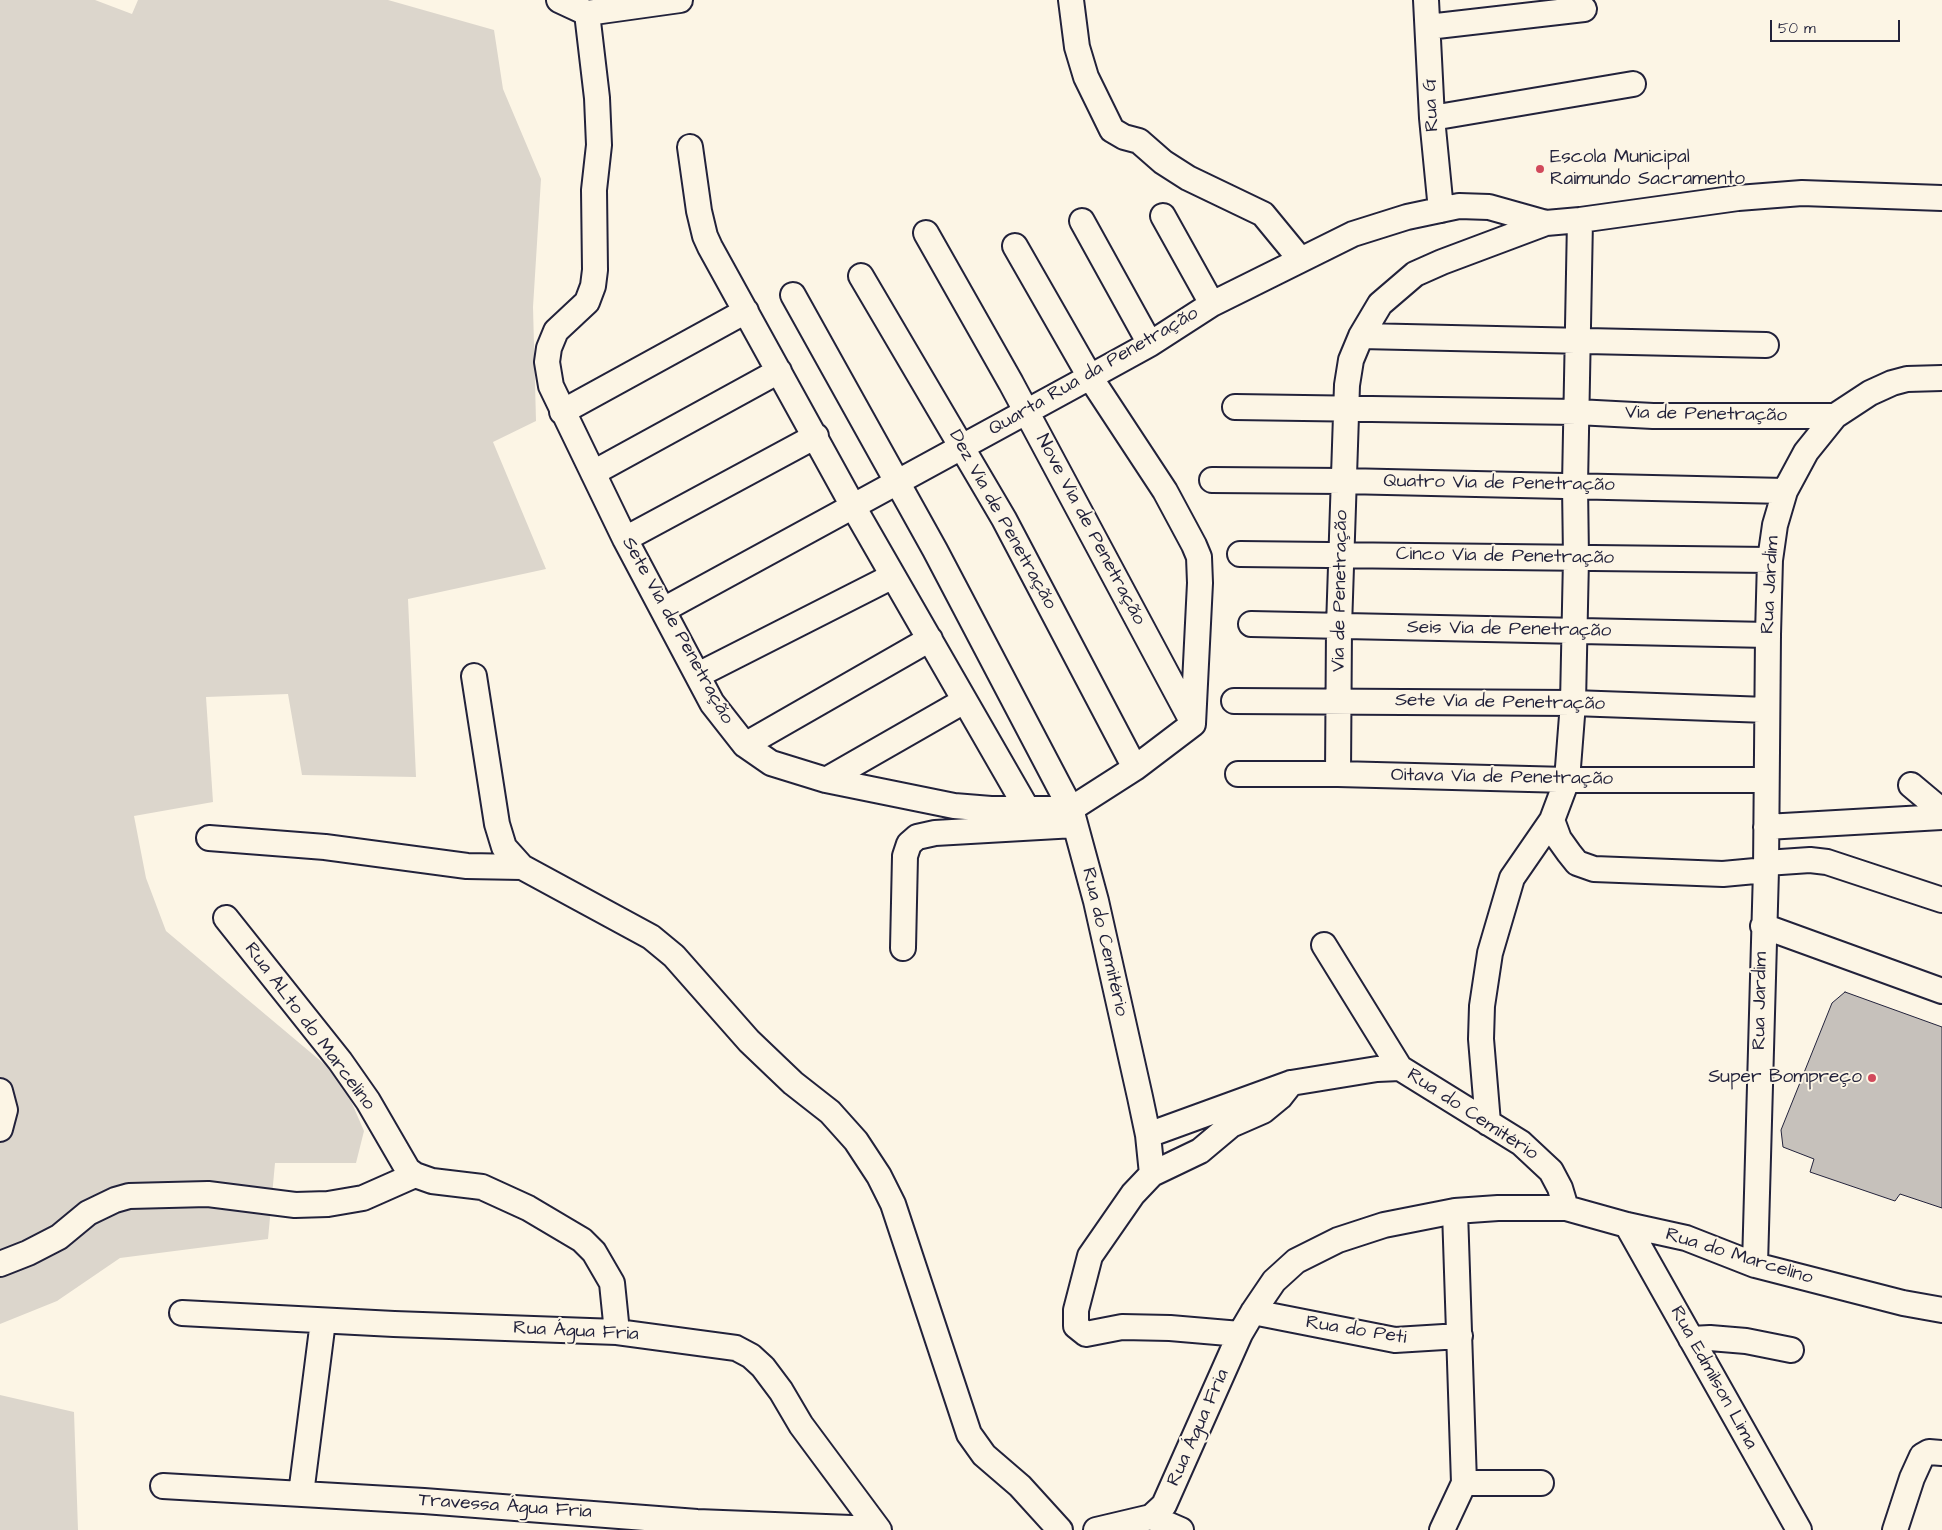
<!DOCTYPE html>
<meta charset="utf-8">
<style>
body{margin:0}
#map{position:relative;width:1942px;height:1530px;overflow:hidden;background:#fcf5e5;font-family:"Architects Daughter",sans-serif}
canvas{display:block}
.scale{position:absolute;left:1770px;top:20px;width:130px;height:22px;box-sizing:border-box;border:2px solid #22223b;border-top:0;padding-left:6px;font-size:15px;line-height:18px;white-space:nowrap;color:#22223b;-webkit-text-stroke:4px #fcf5e5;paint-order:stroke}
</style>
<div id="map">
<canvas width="1942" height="1530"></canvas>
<div class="scale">50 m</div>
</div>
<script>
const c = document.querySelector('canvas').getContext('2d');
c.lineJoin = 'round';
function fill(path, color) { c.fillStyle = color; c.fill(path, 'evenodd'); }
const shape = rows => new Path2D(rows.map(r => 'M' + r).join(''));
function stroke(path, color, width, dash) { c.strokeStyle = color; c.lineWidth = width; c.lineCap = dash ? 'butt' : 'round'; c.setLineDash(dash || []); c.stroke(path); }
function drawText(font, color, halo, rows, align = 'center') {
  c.font = font + ' "Architects Daughter",sans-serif'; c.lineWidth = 4; c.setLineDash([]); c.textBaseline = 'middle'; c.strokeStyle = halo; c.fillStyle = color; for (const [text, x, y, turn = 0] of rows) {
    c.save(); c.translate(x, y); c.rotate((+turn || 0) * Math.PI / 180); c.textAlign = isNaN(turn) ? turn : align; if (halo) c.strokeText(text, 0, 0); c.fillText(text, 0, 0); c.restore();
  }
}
fill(shape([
 [0,0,95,0,132,14,138,0,388,0,494,30,503,89,541,179,533,307,536,421,493,442,546,569,408,599,416,777,302,775,288,694,206,697,213,802,134,816,146,878,166,931,341,1078,364,1131,356,1163,275,1163,268,1239,120,1258,57,1301,0,1324],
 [0,1395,74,1412,78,1530,0,1530]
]), '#dcd6cc');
const building = shape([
 [1845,992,1942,1027,1942,1208,1900,1194,1895,1201,1810,1172,1814,1159,1783,1147,1781,1130,1832,1003,1845,992]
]);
fill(building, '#c6c1bb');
stroke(building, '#22223b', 1);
const minor = shape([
 [559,0,587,13,680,0],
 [1071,0,1077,47,1086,77,1112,130,1124,137,1139,141,1163,162,1188,178,1263,214,1300,259],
 [1426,0,1432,118,1441,210],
 [587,13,597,98,599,145,594,190,595,270,593,286,587,302,556,331,549,348,547,362,551,386,625,539,712,703,745,745,771,763,826,780,954,806,991,809,1071,809,1135,768,1193,724,1200,583,1199,557,1194,545,1165,491,1090,377,1015,246],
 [1428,27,1584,9],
 [1432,118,1633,84],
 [690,147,699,211,705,236,710,247,854,508,1026,807],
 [1163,216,1212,304],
 [1082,221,1150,344],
 [926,233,1011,383,1193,723],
 [861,276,1004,519,1135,768],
 [793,295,935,550,1071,809,1096,901,1140,1097,1148,1135,1152,1174],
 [1361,336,1766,345],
 [1235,407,1577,412,1653,416,1835,416],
 [562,412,746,311],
 [593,473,779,371],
 [1212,480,1343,481,1785,491],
 [625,539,816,436],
 [1240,554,1770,560],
 [663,610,1090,377,1150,344,1212,304,1353,234,1407,217,1459,206,1489,207,1546,223],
 [1251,624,1768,635],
 [698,675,893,576],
 [474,676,497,824,504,847,522,867,651,937,674,956,749,1041,793,1083,830,1112,856,1141,879,1176,893,1204,969,1434,984,1455,1020,1486,1060,1530],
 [1234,701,1573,703,1767,710],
 [745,745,930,639],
 [1238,774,1338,774,1567,780,1765,780],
 [1338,774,1339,627,1347,385,1351,360,1361,336,1380,304,1415,274,1442,262,1546,223,1580,220,1738,198,1802,193,1942,198],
 [826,780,964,701],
 [1911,785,1942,811],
 [1552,820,1559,839,1569,853,1577,863,1594,869,1723,874,1766,870],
 [1766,827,1942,817],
 [209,838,325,847,467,866,522,867],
 [1766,863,1810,860,1827,862,1942,900],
 [226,918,340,1061,368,1101,408,1170,415,1175,432,1181,482,1187,528,1208,582,1240,594,1252,612,1283,617,1332],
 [1763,926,1942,991],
 [1324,945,1400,1068],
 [903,948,905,856,909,844,917,837,935,833,1075,825],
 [0,1091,5,1110,0,1129],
 [1488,1123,1481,1039,1482,1006,1490,953,1512,878,1552,820,1567,780,1573,703,1576,558,1575,485,1580,220],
 [1148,1135,1291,1083,1377,1069,1400,1068,1521,1143,1551,1171,1560,1188,1566,1208],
 [1627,1225,1799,1530],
 [0,1264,28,1253,59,1237,88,1213,115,1200,129,1196,208,1194,295,1205,328,1204,363,1198,415,1175],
 [1755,1265,1766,870,1768,635,1770,560,1775,525,1785,491,1806,452,1835,416,1870,393,1892,383,1907,379,1942,378],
 [1253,1312,1395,1340,1460,1336],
 [182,1313,394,1324,617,1332,736,1348,751,1356,763,1367,781,1391,801,1425,879,1530],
 [1240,1334,1170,1328,1122,1327,1086,1334,1076,1326,1076,1310,1090,1256,1133,1194,1152,1174,1200,1151,1231,1125,1263,1111,1280,1097,1291,1083],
 [1691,1339,1710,1338,1746,1341,1791,1350],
 [1464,1483,1541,1483],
 [163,1486,424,1501,697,1522,877,1529],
 [301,1494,323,1321],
 [1096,1530,1151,1517],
 [1181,1530,1151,1517,1164,1505,1240,1334,1253,1312,1274,1281,1296,1261,1338,1240,1384,1225,1455,1211,1498,1208,1566,1208,1627,1225,1686,1238,1755,1265,1903,1303,1942,1310],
 [1442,1530,1464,1483,1455,1211],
 [1895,1530,1912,1478,1922,1456,1929,1452,1942,1453]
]);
stroke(minor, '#22223b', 28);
stroke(minor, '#fcf5e5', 24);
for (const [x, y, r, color] of [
 [1540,169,5,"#d1495b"],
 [1872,1078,5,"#d1495b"]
]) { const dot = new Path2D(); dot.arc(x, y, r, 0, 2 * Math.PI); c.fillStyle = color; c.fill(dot); stroke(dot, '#fcf5e5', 2); }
drawText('19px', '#22223b', '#fcf5e5', [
 ["Rua G",1432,105,-93],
 ["Quarta Rua da Penetração",1094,372,-30],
 ["Via de Penetração",1706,415,1],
 ["Quatro Via de Penetração",1499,484,1],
 ["Dez Via de Penetração",1002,520,61],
 ["Nove Via de Penetração",1090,530,62],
 ["Cinco Via de Penetração",1505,557,1],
 ["Rua Jardim",1771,585,-87],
 ["Via de Penetração",1341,591,-89],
 ["Seis Via de Penetração",1509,630,1],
 ["Sete Via de Penetração",677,631,61],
 ["Sete Via de Penetração",1500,703,1],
 ["Oitava Via de Penetração",1502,778,1],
 ["Rua do Cemitério",1104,942,77],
 ["Rua Jardim",1761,1001,-89],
 ["Rua ALto do Marcelino",309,1027,53],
 ["Rua do Cemitério",1472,1115,33],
 ["Rua do Marcelino",1739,1257,17],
 ["Rua do Peti",1356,1331,9],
 ["Rua Água Fria",576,1332,3],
 ["Rua Edmilson Lima",1713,1378,61],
 ["Rua Água Fria",1199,1428,-66],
 ["Travessa Água Fria",505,1507,4]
]);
drawText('19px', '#22223b', '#fcf5e5', [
 ["Escola Municipal",1550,158],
 ["Raimundo Sacramento",1550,180],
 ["Super Bompreço",1862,1078,"right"]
], 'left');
</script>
